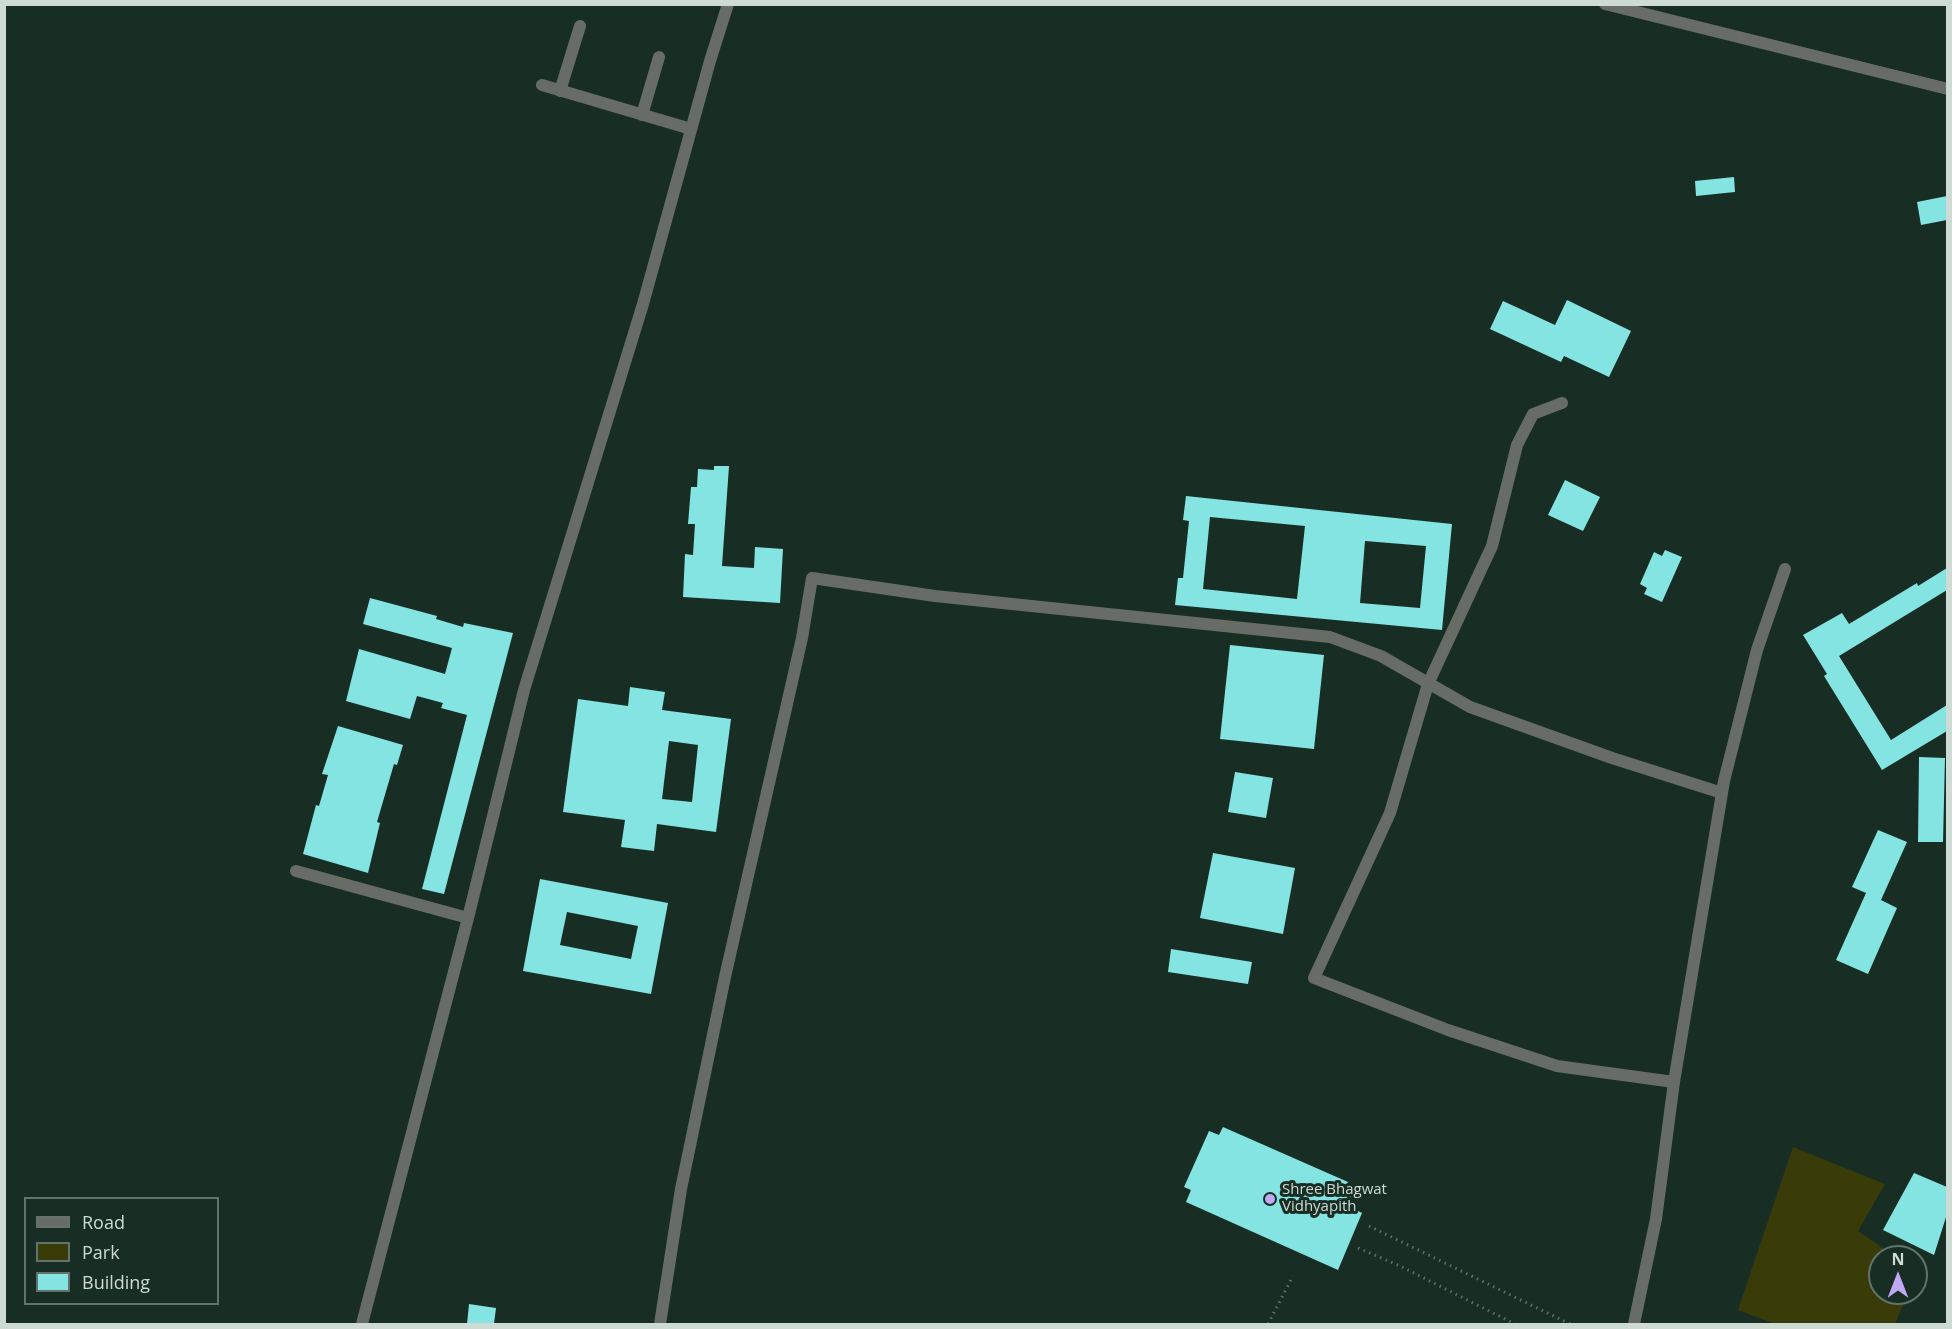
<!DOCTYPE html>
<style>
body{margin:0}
#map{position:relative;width:1952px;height:1329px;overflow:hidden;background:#182e25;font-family:"Open Sans",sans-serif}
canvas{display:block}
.frame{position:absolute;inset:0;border:6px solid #cedbd5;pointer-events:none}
.legend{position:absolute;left:24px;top:1197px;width:195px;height:108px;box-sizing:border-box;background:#182e25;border:2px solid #61736b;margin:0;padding:8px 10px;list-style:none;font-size:18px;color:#cedbd5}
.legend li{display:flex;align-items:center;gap:12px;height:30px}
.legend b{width:30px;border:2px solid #61736b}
.north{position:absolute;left:1868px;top:1245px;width:60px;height:60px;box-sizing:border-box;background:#182e25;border:2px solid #61736b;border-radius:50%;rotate:0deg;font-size:16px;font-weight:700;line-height:24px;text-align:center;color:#cedbd5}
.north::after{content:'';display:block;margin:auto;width:21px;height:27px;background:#c0a8f3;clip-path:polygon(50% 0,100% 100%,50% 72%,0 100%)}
</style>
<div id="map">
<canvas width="1952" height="1329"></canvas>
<div class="frame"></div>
<ul class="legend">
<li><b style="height:8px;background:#676d66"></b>Road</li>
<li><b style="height:16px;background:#393c08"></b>Park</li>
<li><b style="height:16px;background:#84e4e1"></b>Building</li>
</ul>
<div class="north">N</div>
</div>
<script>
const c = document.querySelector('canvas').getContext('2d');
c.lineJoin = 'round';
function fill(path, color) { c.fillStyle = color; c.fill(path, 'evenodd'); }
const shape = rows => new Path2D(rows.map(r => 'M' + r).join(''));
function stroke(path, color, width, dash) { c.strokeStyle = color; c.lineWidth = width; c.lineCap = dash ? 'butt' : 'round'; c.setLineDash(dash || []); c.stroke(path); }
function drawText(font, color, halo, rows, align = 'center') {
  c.font = font + ' "Open Sans",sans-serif'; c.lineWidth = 6; c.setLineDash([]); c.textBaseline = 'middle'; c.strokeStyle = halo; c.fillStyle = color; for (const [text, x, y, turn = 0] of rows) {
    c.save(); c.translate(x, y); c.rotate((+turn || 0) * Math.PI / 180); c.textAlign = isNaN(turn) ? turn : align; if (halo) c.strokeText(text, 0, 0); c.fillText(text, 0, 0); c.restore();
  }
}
fill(shape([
 [1793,1147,1885,1184,1858,1231,1896,1257,1880,1257,1880,1293,1908,1293,1895,1324,1775,1324,1738,1310]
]), '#393c08');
fill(shape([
 [1734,177,1735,192,1696,196,1695,181],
 [1947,196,1947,220,1921,225,1917,202],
 [1567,300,1631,331,1609,377,1564,356,1561,362,1490,329,1503,301,1555,325],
 [714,466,729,466,722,566,754,568,755,547,783,549,780,603,683,597,685,554,693,555,695,524,688,524,691,487,697,487,698,469,714,470],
 [1565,480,1600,497,1583,531,1548,515],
 [1186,496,1452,524,1442,630,1175,605,1178,578,1183,578,1189,521,1183,520],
 [1210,517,1305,526,1297,599,1203,589],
 [1365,541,1426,546,1420,608,1360,603],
 [1665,550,1682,557,1662,602,1644,594,1647,588,1640,584,1654,552,1662,556],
 [1947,568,1947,590,1839,656,1891,740,1947,705,1947,731,1882,770,1824,676,1827,674,1803,635,1842,613,1849,624,1917,583,1918,586],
 [370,598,437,616,436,619,463,627,464,623,513,633,444,894,422,889,467,715,441,708,443,703,417,696,410,719,346,701,359,649,445,674,452,648,363,624],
 [1230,645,1324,655,1314,749,1220,739],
 [630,687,665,692,662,710,731,719,716,832,657,824,654,851,621,847,625,820,563,812,578,699,628,706],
 [669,741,698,745,692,802,662,799],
 [338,726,403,745,397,765,394,764,377,822,380,823,368,873,303,854,316,805,319,806,328,775,322,774],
 [1919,757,1945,758,1943,842,1918,842],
 [1235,772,1273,778,1266,818,1228,812],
 [1878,830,1907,842,1881,900,1897,908,1868,974,1836,960,1866,893,1852,887],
 [1213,853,1295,868,1283,934,1200,918],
 [540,879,668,903,651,994,523,971],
 [567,912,638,926,631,959,560,945],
 [1171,949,1252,962,1248,984,1168,972],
 [1223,1127,1348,1182,1344,1192,1354,1196,1349,1206,1362,1213,1338,1270,1186,1202,1191,1190,1184,1187,1209,1131,1219,1135],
 [1914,1173,1947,1187,1947,1214,1934,1255,1883,1230],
 [469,1304,496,1308,494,1324,467,1324]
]), '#84e4e1');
stroke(shape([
 [1369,1226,1570,1324],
 [1358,1248,1400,1266,1515,1324],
 [1268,1324,1293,1276]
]), '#5d7068', 3, [1.5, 4.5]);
stroke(shape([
 [1605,4,1948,89],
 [542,85,691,129],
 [560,91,580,26],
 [642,115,659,57],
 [1562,403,1533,414,1517,445,1492,546,1428,684,1390,813,1314,978,1448,1030,1557,1066,1674,1082],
 [296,871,468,918,524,690,643,304,710,61,728,4],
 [362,1324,468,918],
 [660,1324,681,1189,725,977,802,638,812,578,935,596,1330,637,1381,656,1470,707,1612,758,1722,793],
 [1634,1324,1656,1219,1674,1082,1724,781,1757,650,1785,569]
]), '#676d66', 12);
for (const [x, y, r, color] of [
 [1270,1199,6,"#c0a8f3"]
]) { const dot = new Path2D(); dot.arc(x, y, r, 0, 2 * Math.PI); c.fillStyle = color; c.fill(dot); stroke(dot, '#182e25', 2); }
drawText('15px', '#cedbd5', '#182e25', [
 ["Shree Bhagwat",1282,1190],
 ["Vidhyapith",1282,1207]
], 'left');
</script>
